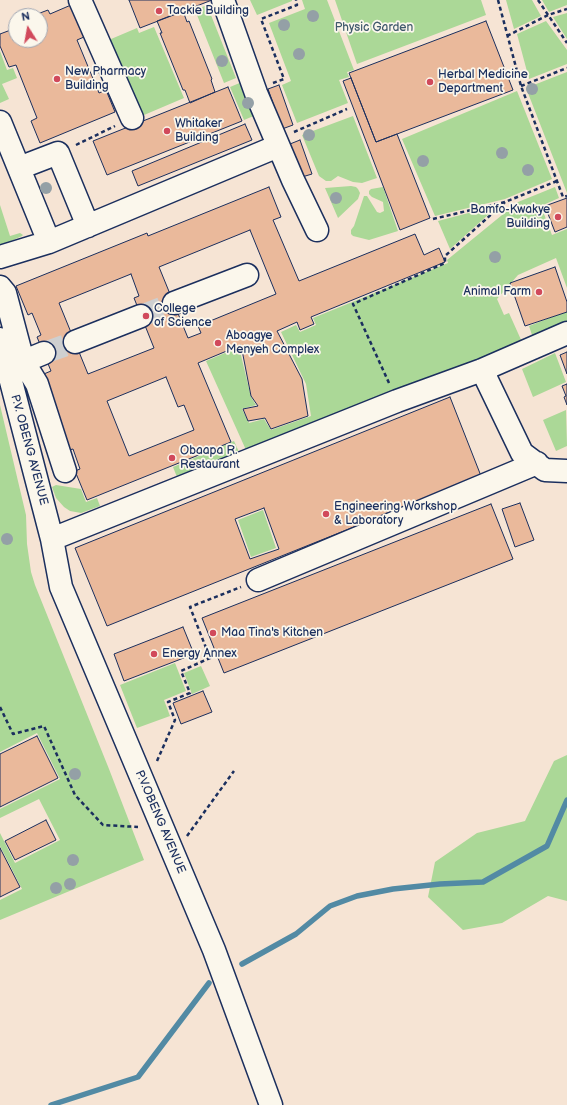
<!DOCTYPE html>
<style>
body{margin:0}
#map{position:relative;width:567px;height:1105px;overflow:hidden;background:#fbf7ec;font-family:"Balsamiq Sans",sans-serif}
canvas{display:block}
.north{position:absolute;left:8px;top:8px;width:40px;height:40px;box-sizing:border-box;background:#fbf7ec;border:1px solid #a1a7b3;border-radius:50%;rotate:349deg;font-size:11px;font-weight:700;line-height:16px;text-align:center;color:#1b2f5e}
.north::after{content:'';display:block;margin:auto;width:14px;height:18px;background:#d1495b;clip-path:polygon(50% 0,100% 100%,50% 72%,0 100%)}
</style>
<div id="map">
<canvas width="567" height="1105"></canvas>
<div class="north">N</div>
</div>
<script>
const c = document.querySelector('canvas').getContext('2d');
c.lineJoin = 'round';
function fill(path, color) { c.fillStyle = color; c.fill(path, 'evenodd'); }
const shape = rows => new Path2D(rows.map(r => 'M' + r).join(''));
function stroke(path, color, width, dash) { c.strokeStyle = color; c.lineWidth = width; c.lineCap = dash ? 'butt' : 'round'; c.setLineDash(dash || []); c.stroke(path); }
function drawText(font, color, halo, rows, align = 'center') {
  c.font = font + ' "Balsamiq Sans",sans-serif'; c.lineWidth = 3.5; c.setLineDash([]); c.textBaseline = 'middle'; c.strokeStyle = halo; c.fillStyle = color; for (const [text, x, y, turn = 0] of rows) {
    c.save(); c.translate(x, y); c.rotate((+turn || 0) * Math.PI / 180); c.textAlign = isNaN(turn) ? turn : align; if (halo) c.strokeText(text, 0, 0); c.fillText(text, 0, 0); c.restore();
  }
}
fill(shape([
 [0,0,567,0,567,1105,0,1105],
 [16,16,40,16,40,40,16,40]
]), '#f6e4d4');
fill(shape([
 [250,0,292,0,292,1,257,15],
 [302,0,327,0,354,70,347,72,349,77,339,80,348,103,297,123,282,85,291,81,269,23,305,9],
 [335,0,481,0,486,15,357,64],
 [506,0,532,0,541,16,514,29],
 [542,0,567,0,567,5,549,12],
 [207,5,236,78,224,83,195,10],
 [567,13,567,39,553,17],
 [546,21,567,50,567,64,529,79,517,34],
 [154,27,184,98,137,118,104,42,137,28,139,33],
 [0,51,7,70,13,68,17,78,2,84,9,99,0,103],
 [567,72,567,193,526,88],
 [242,82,256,115,244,120,230,87],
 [517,91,552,179,505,199,435,216,402,139],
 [353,116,377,178,362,183,353,182,338,176,331,181,326,181,319,176,302,135],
 [351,186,356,187,358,189,360,193,358,199,338,218,325,188],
 [383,187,398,231,369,240,353,236,351,234,351,230,354,226,364,196,367,196,377,212,380,213,384,211,383,202,372,197,369,194,369,191,371,189],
 [555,187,559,198,541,206,552,235,567,229,567,288,556,258,518,275,497,299,504,315,509,313,522,342,246,450,206,361,239,347,251,397,256,405,242,409,249,423,264,419,271,430,311,416,306,384,281,332,296,325,300,332,316,325,313,318,448,263,447,260,518,202],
 [0,205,10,236,20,233,23,235,22,236,0,246],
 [499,205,450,249,438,221],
 [567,311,567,324,533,338,529,326],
 [555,353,566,382,533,397,522,369],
 [0,405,26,515,27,544,31,572,35,585,109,769,144,860,0,920,0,900,22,889,0,846,0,833,15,863,60,840,39,799,0,818,0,809,60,779,37,733,0,752],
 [566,410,567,446,556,451,543,420],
 [234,441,239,452,177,477,173,467],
 [56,485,81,489,86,502,97,498,100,506,81,513,70,511,64,507,56,498,52,487],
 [263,510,276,548,251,557,238,520],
 [175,663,186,691,164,700,170,716,137,728,120,685],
 [201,666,210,686,192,694,184,673],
 [567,755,567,901,548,896,502,923,463,930,428,897,435,862,477,833,525,821,554,761]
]), '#abd897');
stroke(shape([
 [242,964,296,934,330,906,357,896,393,889,440,884,483,882,547,846,567,800],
 [51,1105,138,1077,209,983]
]), '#528aa4', 5.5);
const building = shape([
 [129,0,212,0,140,28,129,0],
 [71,5,84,37,77,40,99,93,106,90,115,112,40,143,31,121,37,118,16,65,9,67,0,46,0,34,16,28,14,23,16,23,16,40,40,40,40,16,32,16,48,10,50,14,71,5],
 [183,11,187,22,189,21,212,79,211,80,215,92,190,103,185,90,183,90,160,33,162,33,157,21,183,11],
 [486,21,513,90,376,142,349,73,486,21],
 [351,78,376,142,397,134,430,218,400,230,343,81,351,78],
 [279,85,293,125,282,129,268,89,279,85],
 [228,87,242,121,107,175,93,141,228,87],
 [245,124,252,140,138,186,132,171,245,124],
 [300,140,312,174,302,177,290,144,300,140],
 [269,187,281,217,273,220,299,281,415,234,424,255,439,248,445,262,311,317,314,324,300,330,297,322,277,331,302,379,308,416,271,429,265,418,248,421,243,409,258,406,251,396,241,345,198,363,231,442,87,500,75,471,80,469,73,449,69,450,39,376,51,371,37,337,41,335,32,313,28,315,16,286,147,233,148,236,269,187],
 [250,230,276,294,198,326,201,333,188,338,159,267,250,230],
 [131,274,139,296,134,298,154,348,88,374,59,303,131,274],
 [166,377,178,407,184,405,194,430,129,456,107,401,166,377],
 [567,198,567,227,555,232,545,206,567,198],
 [555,267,567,302,567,312,525,326,510,283,555,267],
 [567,352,567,374,560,355,567,352],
 [567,384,567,405,564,397,566,396,562,386,567,384],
 [450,397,481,476,107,626,75,548,450,397],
 [264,508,279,549,250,559,235,519,264,508],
 [520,503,534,540,515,547,502,509,520,503],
 [491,504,513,559,224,673,202,618,491,504],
 [183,627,194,654,124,681,114,654,183,627],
 [203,691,212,712,181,724,173,703,203,691],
 [37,736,58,778,0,807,0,754,37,736],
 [46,820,56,840,15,860,5,841,46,820],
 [0,848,20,887,0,897,0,848]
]);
fill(building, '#eab99b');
stroke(building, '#1b2f5e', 1);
stroke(shape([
 [141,316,174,303],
 [44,353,75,342]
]), '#cecfd0', 22, [22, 11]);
const minor = shape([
 [80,0,132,118],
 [223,0,256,93,293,180,317,230],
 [0,122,49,242],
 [19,168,58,153,88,226],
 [0,257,49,242,278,146],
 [0,287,5,293,23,361,37,384,65,471],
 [174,303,247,275],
 [0,339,52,539,61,587,214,950,271,1105],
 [75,342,141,316],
 [10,367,44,353],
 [482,370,522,453,545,470,567,471],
 [52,539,397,401,482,370,567,333],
 [258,580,537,463]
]);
stroke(minor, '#1b2f5e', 25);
stroke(shape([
 [498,0,521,86,563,197,567,196],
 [538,0,567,43],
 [507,36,548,15,567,9],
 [273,83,284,79,261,19,297,5,296,0],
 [521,86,567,68],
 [294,132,347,109],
 [76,145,115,126],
 [433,219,505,202,557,181],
 [389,383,353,304,445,263,445,256,505,202],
 [0,707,13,734,44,726,75,795,103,825,138,827],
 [157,761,175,720,168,702,190,693,181,671,210,658,190,607,241,587],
 [187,836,234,771]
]), '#1b2f5e', 2.5, [4, 3]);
stroke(minor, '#fbf7ec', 22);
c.fillStyle = '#94a0a6';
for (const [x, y] of [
 [313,16],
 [284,25],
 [299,54],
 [222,61],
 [532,89],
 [248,103],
 [309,135],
 [502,153],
 [423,161],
 [528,170],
 [46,188],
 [336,198],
 [495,257],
 [7,539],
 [75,774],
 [73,860],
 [70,884],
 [56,888]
]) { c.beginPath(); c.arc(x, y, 6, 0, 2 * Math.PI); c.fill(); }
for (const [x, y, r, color] of [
 [159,11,4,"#d1495b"],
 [57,79,4,"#d1495b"],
 [430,82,4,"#d1495b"],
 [167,131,4,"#d1495b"],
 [558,217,4,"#d1495b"],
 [539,292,4,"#d1495b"],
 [146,316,4,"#d1495b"],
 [218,343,4,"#d1495b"],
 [172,458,4,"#d1495b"],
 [326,514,4,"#d1495b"],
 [213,633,4,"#d1495b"],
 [154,654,4,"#d1495b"]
]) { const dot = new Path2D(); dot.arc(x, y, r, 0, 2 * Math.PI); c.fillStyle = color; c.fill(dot); stroke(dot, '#fbf7ec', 1.5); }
drawText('12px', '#1b2f5e', '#fbf7ec', [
 ["Tackie Building",167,11],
 ["New Pharmacy",65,72],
 ["Building",65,86],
 ["Herbal Medicine",438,75],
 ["Department",438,89],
 ["Whitaker",175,124],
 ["Building",175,138],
 ["Bamfo-Kwakye",550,210,"right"],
 ["Building",550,224,"right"],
 ["Animal Farm",531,292,"right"],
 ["College",154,309],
 ["of Science",154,323],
 ["Aboagye",226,336],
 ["Menyeh Complex",226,350],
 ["Obaapa R.",180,451],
 ["Restaurant",180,465],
 ["Engineering Workshop",334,507],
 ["& Laboratory",334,521],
 ["Maa Tina's Kitchen",221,633],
 ["Energy Annex",162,654]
], 'left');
drawText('12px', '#3f596c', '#fbf7ec', [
 ["Physic Garden",374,28]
]);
drawText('12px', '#1b2f5e', '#fbf7ec', [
 ["P.V. OBENG AVENUE",29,450,75],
 ["P.V.OBENG AVENUE",160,822,67]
]);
</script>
